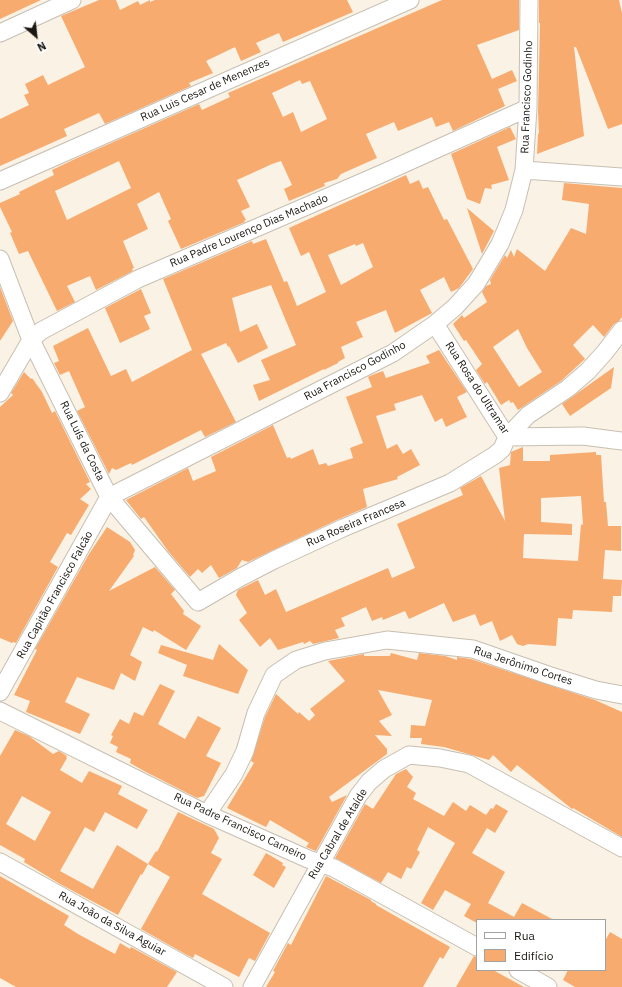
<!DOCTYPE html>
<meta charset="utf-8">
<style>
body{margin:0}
#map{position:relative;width:622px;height:987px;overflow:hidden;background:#faf2e4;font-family:"IBM Plex Sans",sans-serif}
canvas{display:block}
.legend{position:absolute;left:476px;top:919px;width:130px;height:52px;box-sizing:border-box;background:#fff;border:1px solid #a3a2a0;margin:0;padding:5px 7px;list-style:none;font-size:12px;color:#1a1712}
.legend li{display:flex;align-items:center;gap:8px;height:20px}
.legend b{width:20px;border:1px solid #a3a2a0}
.north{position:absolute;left:16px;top:16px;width:40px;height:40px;-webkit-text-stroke:3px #fff;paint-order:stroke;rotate:152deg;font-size:11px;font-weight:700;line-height:16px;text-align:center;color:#1a1712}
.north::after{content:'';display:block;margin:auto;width:14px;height:18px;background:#1a1712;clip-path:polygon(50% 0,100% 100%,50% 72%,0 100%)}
</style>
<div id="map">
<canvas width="622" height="987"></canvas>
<ul class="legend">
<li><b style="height:5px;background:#fff"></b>Rua</li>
<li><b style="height:11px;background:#f8ab6f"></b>Edifício</li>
</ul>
<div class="north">N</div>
</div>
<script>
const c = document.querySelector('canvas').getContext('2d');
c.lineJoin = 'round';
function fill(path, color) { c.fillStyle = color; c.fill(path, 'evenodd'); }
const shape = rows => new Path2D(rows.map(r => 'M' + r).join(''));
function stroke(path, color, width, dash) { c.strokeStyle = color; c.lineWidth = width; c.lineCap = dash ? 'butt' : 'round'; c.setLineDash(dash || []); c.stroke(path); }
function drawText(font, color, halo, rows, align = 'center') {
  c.font = font + ' "IBM Plex Sans",sans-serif'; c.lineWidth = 3; c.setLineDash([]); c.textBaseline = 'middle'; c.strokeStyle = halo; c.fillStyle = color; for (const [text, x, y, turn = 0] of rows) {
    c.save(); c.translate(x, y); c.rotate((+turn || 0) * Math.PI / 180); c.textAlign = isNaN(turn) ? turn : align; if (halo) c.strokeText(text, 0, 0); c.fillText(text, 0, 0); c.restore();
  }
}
fill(shape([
 [0,0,41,0,0,19],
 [99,0,116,0,120,10,138,1,140,5,150,0,150,2,155,0,347,0,353,12,283,42,279,33,256,43,261,52,241,61,235,47,206,61,213,73,189,83,191,86,105,124,99,113,64,129,67,136,0,166,0,119,29,105,24,95,29,93,25,84,43,75,48,85,85,67,61,16],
 [442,0,519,0,519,30,477,45,492,79,512,70,517,81,498,89,505,106,453,131,449,122,436,127,432,117,398,131,394,122,366,134,377,158,341,174,337,179,324,183,325,186,289,201,284,189,292,185,281,161,272,164,237,180,250,207,241,211,246,220,244,221,245,222,181,249,168,221,171,219,159,192,137,204,148,229,123,241,134,268,132,269,133,271,96,290,90,276,67,286,75,302,57,311,28,251,19,254,10,233,12,232,0,207,0,203,20,194,19,192,54,175,52,170,75,159,199,104,202,110,230,97,228,93],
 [300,80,302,84,310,81,327,119,301,132,293,112,283,117,272,93],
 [119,161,131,188,67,220,55,191],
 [539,0,619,0,622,13,622,124,608,129,576,47,574,47,584,136,537,154,538,134,539,133,538,112,540,23,539,23],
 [510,127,516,139,497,147,509,180,491,185,492,189,485,188,480,204,467,199,451,154],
 [406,175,410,184,419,180,423,189,428,187,444,220,447,219,473,269,459,288,451,292,444,277,420,290,432,313,395,333,386,310,356,322,363,337,341,347,345,358,338,362,338,363,324,370,324,369,259,401,253,385,270,380,261,360,296,345,271,285,232,298,240,332,257,324,268,348,238,363,229,346,228,347,226,343,201,354,236,422,205,437,201,430,132,465,131,463,116,470,112,468,109,474,77,411,85,407,69,371,60,375,54,363,59,361,53,346,88,328,111,376,126,369,132,382,192,350,163,279,252,241,253,244,266,239,284,282,287,281,297,306,326,292,309,252,301,256,289,228],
 [363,243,373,267,341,285,328,255,355,244,356,246],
 [564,183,622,188,622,317,619,321,614,324,604,337,593,325,573,345,585,359,561,381,518,410,513,402,511,403,509,400,501,405,487,382,485,384,476,370,482,364,466,340,464,341,453,324,462,315,464,318,487,302,482,292,486,286,491,284,490,280,505,255,507,258,511,250,514,257,517,249,545,271,571,228,586,234,589,204,562,200],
 [518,329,527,348,542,372,519,387,493,347],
 [467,208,494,231,482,254],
 [0,287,13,321,0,341],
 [141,289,151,313,144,316,150,329,120,343,105,308],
 [439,350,467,392,457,397,467,417,446,427,442,418,435,422,422,395,394,404,396,410,376,416,387,449,397,444,403,454,411,449,420,465,397,477,398,479,363,489,367,507,339,519,248,562,242,560,237,568,219,578,211,565,202,573,198,569,190,577,168,551,144,517,141,519,126,500,188,468,193,481,216,471,211,457,273,425,287,458,290,457,291,459,313,449,319,465,326,463,328,466,353,458,350,448,363,443,346,397,372,387,368,377,372,375,383,371,386,378,430,363,426,356],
 [614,367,611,388,570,416,562,404],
 [24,372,31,379,32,378,42,392,52,413,55,411,90,482,86,484,91,489,80,499,89,505,71,535,67,533,50,562,58,567,16,643,13,642,12,643,0,638,0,407,13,395,11,393],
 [523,447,523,461,550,461,550,455,596,452,596,455,601,455,604,502,606,502,608,526,621,526,621,551,605,550,603,579,622,580,621,596,613,596,612,612,573,610,572,619,558,618,556,646,528,644,523,646,517,644,512,635,500,641,492,621,480,626,475,614,453,622,444,603,409,619,405,611,383,620,382,617,372,621,366,607,341,618,345,626,335,630,339,638,313,644,310,641,304,644,303,642,278,650,270,638,260,647,239,620,247,613,236,595,238,590,258,580,265,595,276,589,286,612,388,568,392,578,415,568,397,524,463,495,460,488,481,476,505,521,499,468,510,465,511,452],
 [581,496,583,525,581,524,578,561,523,558,524,534,572,535,572,524,541,522,541,498],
 [107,527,130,542,135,550,133,555,134,556,109,591,155,567,175,590,171,594,184,611,183,614,201,626,186,650,154,630,153,632,143,627,130,655,142,662,135,681,121,673,114,690,77,677,65,702,90,714,80,734,26,712,30,701,14,695,37,650,35,649,89,554],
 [219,644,248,670,238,694,183,676,187,665,158,653,161,645,213,660],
 [391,653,417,660,419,653,445,656,457,660,457,657,471,659,595,700,622,712,622,837,573,808,572,809,517,765,511,772,493,755,489,760,444,747,421,744,422,738,410,738,411,725,425,726,432,700,378,690,392,715,379,721,392,736,375,735,387,749,387,754,329,797,332,802,347,795,316,851,306,847,309,843,270,820,266,827,227,808,254,763,251,761,265,717,276,694,298,714,299,712,309,721,315,715,310,709,345,681,328,661,364,654,364,656,390,656],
 [160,684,175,691,158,724,185,739,198,716,221,728,206,756,221,763,204,796,197,798,144,771,130,763,131,759,116,752,118,747,110,743,113,736,111,735,120,719,129,724,134,712,143,716],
 [15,730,29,736,53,754,59,751,67,756,66,757,67,758,60,770,82,783,89,771,122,786,118,794,148,810,137,829,105,812,94,832,85,827,60,871,93,889,117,845,148,864,142,875,141,874,118,915,60,884,24,862,25,859,0,845,0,756],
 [22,796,51,812,35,841,6,824],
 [406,769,413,777,407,787,416,793,413,799,444,816,453,802,466,811,470,805,486,815,491,808,493,809,496,804,508,811,495,833,487,828,472,853,505,872,488,903,514,917,522,903,554,920,477,920,477,923,464,916,471,904,445,890,433,910,421,903,455,843,428,827,417,850,420,852,411,869,407,867,401,879,388,872,381,883,335,858,365,804,373,809,396,774],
 [178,812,214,829,219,838,211,853,222,859,202,894,270,933,255,961,249,958,239,977,195,954,193,958,187,955,141,929,170,877,148,864,156,851,157,852],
 [266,853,283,863,282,865,286,867,274,888,253,875],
 [0,876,69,916,64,925,78,934,115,954,120,943,130,949,131,947,177,972,167,987,16,987,0,978],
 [326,876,371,900,371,901,376,904,376,905,450,947,443,959,440,957,423,987,266,987,275,972,273,971,288,943,291,945],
 [610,932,622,939,622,987,575,987,563,980,568,970,605,970,605,941],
 [474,956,477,957,477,970,493,970,524,987,456,987]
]), '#f8ab6f');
const minor = shape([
 [0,33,72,0],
 [524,170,622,177],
 [0,181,410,0],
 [0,259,31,340,109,497,198,602,241,577,274,560,343,528,450,483,495,455,502,449,507,437,528,415,567,389,588,371,605,352,622,330],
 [435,324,507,437],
 [0,393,31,340,41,331,138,279,381,174,528,108],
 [507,437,583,436,622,441],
 [109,497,393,353,435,324,455,307,476,284,500,244,514,210,524,170,528,108,529,0],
 [0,692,109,497],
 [0,711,207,814,308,859,334,868,477,947],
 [207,814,234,774,245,751,256,713,274,675,296,660,325,651,387,640,473,649,548,675,596,690,622,695],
 [0,862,224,987],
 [518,970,548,987],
 [252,987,358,796,369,782,384,769,409,755,440,758,469,764,622,848]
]);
stroke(minor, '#c7bfb2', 19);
stroke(minor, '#fff', 17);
drawText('11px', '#1a1712', '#fff', [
 ["Rua Luis Cesar de Menenzes",205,90,-24],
 ["Rua Francisco Godinho",527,97,-88],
 ["Rua Padre Lourenço Dias Machado",249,231,-23],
 ["Rua Francisco Godinho",355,371,-28],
 ["Rua Rosa do Ultramar",477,388,57],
 ["Rua Luís da Costa",82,441,64],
 ["Rua Roseira Francesa",356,523,-23],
 ["Rua Capitão Francisco Falcão",55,595,-61],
 ["Rua Jerônimo Cortes",523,666,18],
 ["Rua Padre Francisco Carneiro",240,827,25],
 ["Rua Cabral de Ataíde",338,834,-59],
 ["Rua João da Silva Aguiar",112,924,29]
]);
</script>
